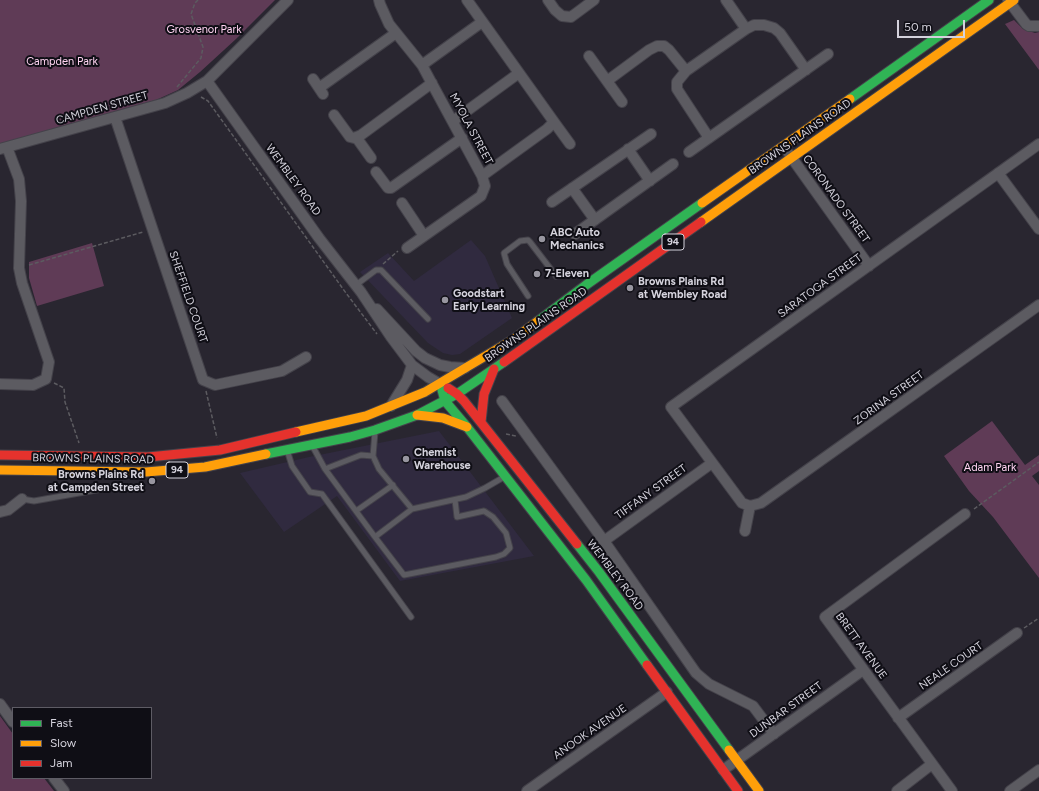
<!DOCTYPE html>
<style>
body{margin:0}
#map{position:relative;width:1039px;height:791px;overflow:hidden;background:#292630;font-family:Figtree,sans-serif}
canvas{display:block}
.legend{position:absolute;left:12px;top:707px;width:140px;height:72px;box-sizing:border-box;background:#0f0e15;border:1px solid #5e5c65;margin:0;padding:5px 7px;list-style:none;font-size:12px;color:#d4d2dc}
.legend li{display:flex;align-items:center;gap:8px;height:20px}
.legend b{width:20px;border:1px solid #5e5c65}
.scale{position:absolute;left:897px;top:20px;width:68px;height:18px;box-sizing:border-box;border:2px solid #d4d2dc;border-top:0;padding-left:5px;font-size:12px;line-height:14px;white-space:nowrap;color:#d4d2dc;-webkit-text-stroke:3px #0f0e15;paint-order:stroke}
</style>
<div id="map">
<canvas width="1039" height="791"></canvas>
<ul class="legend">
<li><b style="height:5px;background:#30b455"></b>Fast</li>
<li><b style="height:5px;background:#ff9f0a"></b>Slow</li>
<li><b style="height:5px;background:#e5322d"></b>Jam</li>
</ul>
<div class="scale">50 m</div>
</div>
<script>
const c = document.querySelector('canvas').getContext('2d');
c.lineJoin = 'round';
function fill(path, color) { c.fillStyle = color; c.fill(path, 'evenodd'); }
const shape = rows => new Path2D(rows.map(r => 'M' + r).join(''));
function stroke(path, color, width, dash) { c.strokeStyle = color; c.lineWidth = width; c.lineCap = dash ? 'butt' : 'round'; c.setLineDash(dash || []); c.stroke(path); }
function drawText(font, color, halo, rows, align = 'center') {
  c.font = font + ' Figtree,sans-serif'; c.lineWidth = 4; c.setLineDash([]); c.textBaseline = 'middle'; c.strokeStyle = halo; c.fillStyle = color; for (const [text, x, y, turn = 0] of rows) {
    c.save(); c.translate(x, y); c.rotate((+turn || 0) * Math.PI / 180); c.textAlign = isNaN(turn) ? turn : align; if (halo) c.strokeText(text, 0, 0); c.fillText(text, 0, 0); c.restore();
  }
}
fill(shape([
 [471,240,485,256,512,318,460,354,452,355,443,353,428,343,360,272,388,253,414,281],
 [439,431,534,556,400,581,337,496,284,532,240,473,309,457]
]), '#302a3f');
fill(shape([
 [0,0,275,0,236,39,200,72,178,90,156,100,0,144],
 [1014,20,1023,29,1035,33,1039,32,1039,70,1005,24],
 [92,243,104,286,37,306,29,278,29,262],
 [992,421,1025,465,1039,455,1039,471,1032,476,1039,485,1039,578,993,517,969,491,944,456]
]), '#5f3b56');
fill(shape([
 [0,716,13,734,13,778,44,778,54,791,0,791]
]), '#5e3854');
const lane = shape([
 [356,285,376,270,381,270,428,319],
 [528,296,507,264,504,253,520,241,528,240,530,242,556,276],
 [375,432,373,456,379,469,412,509,466,497,485,488,504,477],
 [313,447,325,469],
 [288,453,292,466,310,492,322,494,411,617],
 [373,456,361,455,325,469,375,537,412,509],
 [22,499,34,501,113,487,131,487],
 [356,511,393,485],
 [375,537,404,575,496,557,504,554,510,548,506,533,493,517,484,511,457,517,455,500]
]);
const street = shape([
 [379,0,380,4,389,24,422,65,430,80,482,176,485,186,481,196,407,248],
 [467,0,554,122,547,129,482,176],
 [548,0,555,10,562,16,571,17,594,0],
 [726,0,746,29],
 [1008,0,1026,24,1029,26,1039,26],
 [589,56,622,102],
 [422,65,482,22],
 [313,79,323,94],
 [207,81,319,238,361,292,391,337,412,365,428,377,440,384],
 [607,81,649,50,657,46,664,46,669,50,686,71],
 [319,88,396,33],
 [334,115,350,137,354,138,361,135,432,83],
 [115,117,203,380,215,385,282,371,306,357],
 [453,121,519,73],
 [554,122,570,144],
 [356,137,371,158],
 [709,138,677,89,677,82,686,71,746,29,754,25,764,25,774,28,780,33,806,70],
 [1039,144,671,407,742,503,750,506,761,503,1039,305],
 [0,149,165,103,187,93,207,81,288,0],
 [628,149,650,181],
 [689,152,828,54],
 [789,154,869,266],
 [376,172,388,188,391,188,462,138],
 [998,173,1039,229],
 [572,188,595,220],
 [552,202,651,134],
 [402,203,424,236],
 [575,234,673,164],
 [377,309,416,351,425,358,440,365,450,367,465,368],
 [0,384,33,385,46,379,49,362,22,283,19,268,21,201,19,179,7,147],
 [502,401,604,541,696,673,709,684,753,706,774,734],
 [391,406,407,380,412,365],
 [0,512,8,510,22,499],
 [745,531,750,506],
 [604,541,712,463],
 [0,704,13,722],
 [898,718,1017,633],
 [723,770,863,670],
 [54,778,64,791],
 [527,791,667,692],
 [897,791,932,764],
 [952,791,825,617,965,514],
 [1010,791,1039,770]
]);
const fast = shape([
 [850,99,989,0],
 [538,321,586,285,702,203],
 [442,390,445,401,467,427,586,580,647,665],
 [266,454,350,437,375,430,417,415,457,394,504,362],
 [577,544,599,572,729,750]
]);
const slow = shape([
 [702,203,850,99],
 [701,222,1014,0],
 [417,415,443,418,467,427],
 [296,432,366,416,425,392,514,339,538,321],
 [0,470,146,472,205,467,266,454],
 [729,750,759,791]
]);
const jam = shape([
 [504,362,701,222],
 [448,388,457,394,464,401,577,544],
 [481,422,484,394,494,369],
 [0,455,148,457,220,450,296,432],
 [647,665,738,791]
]);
stroke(lane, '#44424a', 7);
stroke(street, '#44424a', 12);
stroke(fast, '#44424a', 11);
stroke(slow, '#44424a', 11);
stroke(jam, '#44424a', 11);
stroke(shape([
 [177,87,201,58,203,47,191,14,195,3,198,0],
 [201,97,208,101,346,293,377,334],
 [383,264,398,251],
 [29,265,143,232],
 [54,383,64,388,65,402,79,443],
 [206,391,217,438],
 [506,434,516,436],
 [974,509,1039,462],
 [1024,628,1039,618]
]), '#5c5b60', 1.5, [4, 2]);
stroke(lane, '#5c5b61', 5);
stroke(street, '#5c5b61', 10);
stroke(fast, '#30b455', 9);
stroke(slow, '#ff9f0a', 9);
stroke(jam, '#e5322d', 9);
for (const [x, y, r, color] of [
 [542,239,4,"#9896a0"],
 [537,274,4,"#9896a0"],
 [630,288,4,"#9896a0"],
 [445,300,4,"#9896a0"],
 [406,459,4,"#9896a0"],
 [152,481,4,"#9896a0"]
]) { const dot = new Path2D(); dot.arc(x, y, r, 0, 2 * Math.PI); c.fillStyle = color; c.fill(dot); stroke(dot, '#0f0e15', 1.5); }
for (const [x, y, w] of [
 [673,242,22],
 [177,470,22]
]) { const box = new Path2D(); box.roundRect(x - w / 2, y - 8, w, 16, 3); c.fillStyle = '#0f0e15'; c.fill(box); stroke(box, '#d4d2dc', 1); }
drawText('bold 10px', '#d4d2dc', null, [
 ["94",673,242],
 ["94",177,470]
]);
drawText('11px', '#ffd3f1', '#0f0e15', [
 ["Grosvenor Park",204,30],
 ["Campden Park",62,62],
 ["Adam Park",990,468]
]);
drawText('11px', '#d4d2dc', '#0f0e15', [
 ["CAMPDEN STREET",102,108,-16],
 ["MYOLA STREET",471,129,62],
 ["BROWNS PLAINS ROAD",800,137,-35],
 ["WEMBLEY ROAD",293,180,54],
 ["CORONADO STREET",836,199,54],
 ["SARATOGA STREET",820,286,-36],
 ["SHEFFIELD COURT",188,297,71],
 ["BROWNS PLAINS ROAD",536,325,-35],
 ["ZORINA STREET",889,398,-36],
 ["BROWNS PLAINS ROAD",93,459,1],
 ["TIFFANY STREET",651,492,-36],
 ["WEMBLEY ROAD",615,575,53],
 ["BRETT AVENUE",861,646,54],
 ["NEALE COURT",951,666,-35],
 ["DUNBAR STREET",786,710,-36],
 ["ANOOK AVENUE",590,732,-35]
]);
drawText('bold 11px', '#d4d2dc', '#0f0e15', [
 ["ABC Auto",550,233],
 ["Mechanics",550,246],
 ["7-Eleven",545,274],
 ["Browns Plains Rd",638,282],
 ["at Wembley Road",638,295],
 ["Goodstart",453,294],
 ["Early Learning",453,307],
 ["Chemist",414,453],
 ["Warehouse",414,466],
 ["Browns Plains Rd",144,475,"right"],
 ["at Campden Street",144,488,"right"]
], 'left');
</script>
